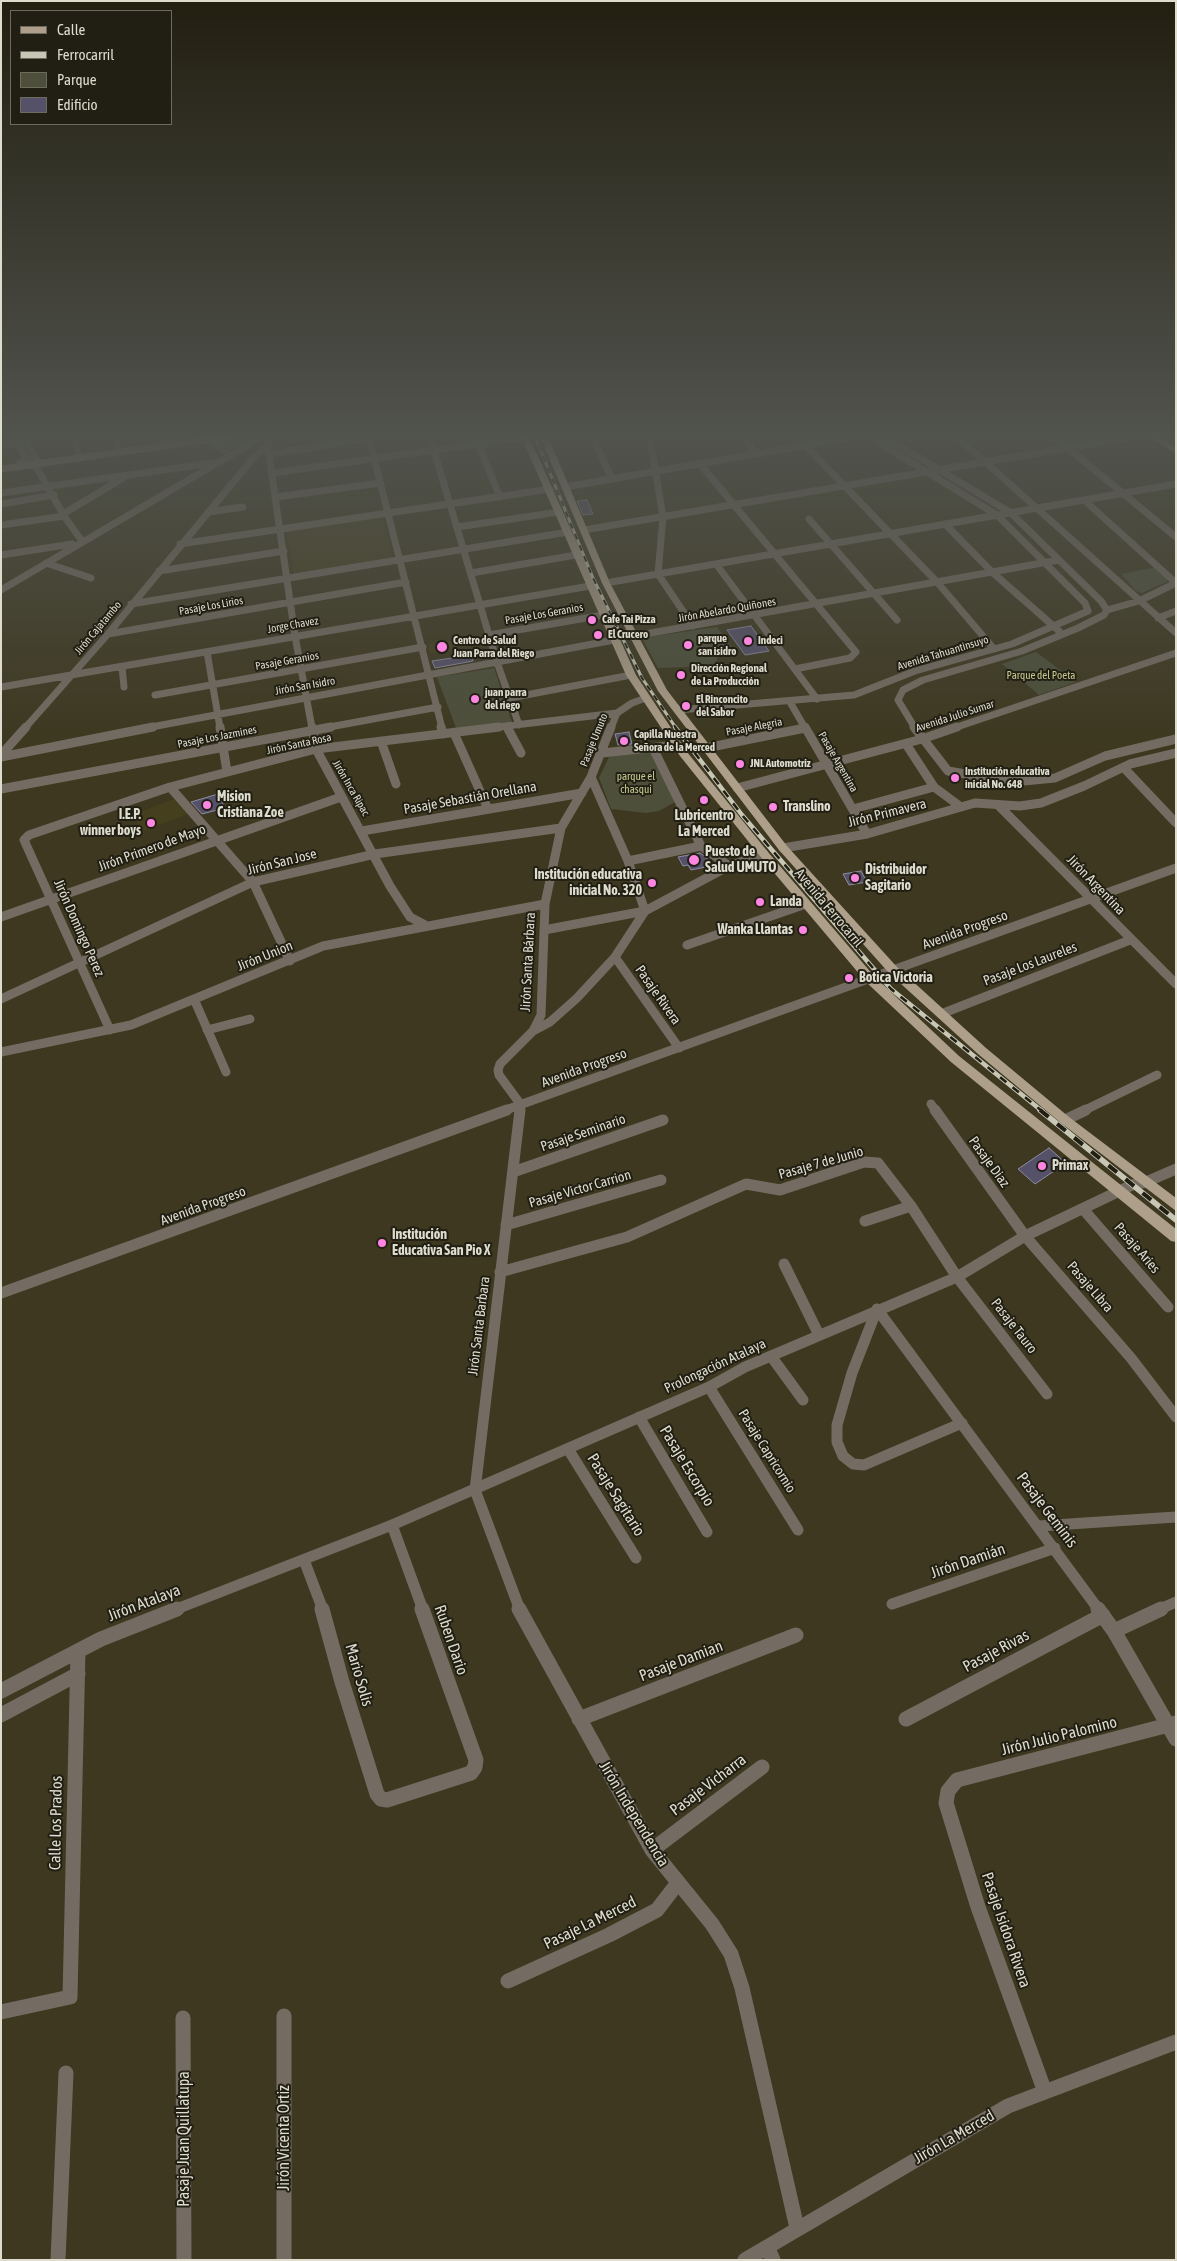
<!DOCTYPE html>
<meta charset="utf-8">
<style>
body{margin:0}
#map{position:relative;width:1177px;height:2261px;overflow:hidden;background:#3d381f;font-family:"Asap Condensed",sans-serif}
canvas{display:block}
.frame{position:absolute;inset:0;border:2px solid #dedccd;pointer-events:none}
.legend{position:absolute;left:10px;top:10px;width:162px;height:115px;box-sizing:border-box;background:#211f14;border:1px solid #6d6b5e;margin:0;padding:6px 9px;list-style:none;font-size:15px;color:#dedccd}
.legend li{display:flex;align-items:center;gap:10px;height:25px}
.legend b{width:25px;border:1px solid #6d6b5e}
</style>
<div id="map">
<canvas width="1177" height="2261"></canvas>
<div class="frame"></div>
<ul class="legend">
<li><b style="height:6px;background:#ae9f8a"></b>Calle</li>
<li><b style="height:6px;background:#c8c6b5"></b>Ferrocarril</li>
<li><b style="height:14px;background:#4d4f3a"></b>Parque</li>
<li><b style="height:14px;background:#555169"></b>Edificio</li>
</ul>
</div>
<script>
const c = document.querySelector('canvas').getContext('2d');
c.lineJoin = 'round';
function fill(path, color) { c.fillStyle = color; c.fill(path, 'evenodd'); }
const shape = rows => new Path2D(rows.map(r => 'M' + r).join(''));
function stroke(path, color, width, dash) { c.strokeStyle = color; c.lineWidth = width; c.lineCap = dash ? 'butt' : 'round'; c.setLineDash(dash || []); c.stroke(path); }
function drawText(font, color, halo, rows, align = 'center') {
  c.font = font + ' "Asap Condensed",sans-serif'; c.lineWidth = 4; c.setLineDash([]); c.textBaseline = 'middle'; c.strokeStyle = halo; c.fillStyle = color; for (const [text, x, y, turn = 0] of rows) {
    c.save(); c.translate(x, y); c.rotate((+turn || 0) * Math.PI / 180); c.textAlign = isNaN(turn) ? turn : align; if (halo) c.strokeText(text, 0, 0); c.fillText(text, 0, 0); c.restore();
  }
}
fill(shape([
 [383,517,393,558,294,574,286,530],
 [455,640,456,651,430,653,428,644],
 [174,799,188,814,144,831,132,815]
]), '#453f1e');
fill(shape([
 [1157,567,1171,580,1142,593,1136,591,1121,574],
 [717,627,735,652,718,653,716,666,658,668,642,638],
 [1036,652,1076,682,1039,695,1002,664],
 [494,668,512,722,456,728,437,677],
 [648,751,654,753,675,802,659,811,646,813,611,809,599,778,610,755]
]), '#4d4f3a');
const building = shape([
 [246,439,224,453,210,445,246,439],
 [587,500,593,514,583,515,577,501,587,500],
 [751,626,769,651,745,655,727,630,751,626],
 [472,655,473,661,435,668,432,661,472,655],
 [629,732,632,744,618,745,615,734,629,732],
 [218,794,225,808,202,814,191,802,218,794],
 [700,853,706,857,711,866,691,870,688,865,683,866,678,857,700,853],
 [861,871,867,882,849,885,843,874,861,871],
 [1049,1148,1066,1163,1035,1184,1018,1169,1049,1148]
]);
fill(building, '#555169');
stroke(building, '#8e8aa5', 1);
stroke(shape([
 [73,434,78,454],
 [114,434,119,452],
 [183,434,186,439],
 [266,434,295,636,312,728],
 [368,434,442,728],
 [429,434,497,662,519,725],
 [591,434,612,479],
 [647,434,651,444,663,517,658,574,693,626],
 [741,434,756,454],
 [880,434,1011,513,1101,601,1107,610],
 [954,434,1176,633],
 [1051,434,1176,537],
 [478,444,500,497],
 [1,445,17,442],
 [806,446,937,582,994,649],
 [270,454,369,438],
 [20,462,29,461],
 [700,464,856,652,850,658,795,669],
 [31,465,37,468,64,516,82,541],
 [272,473,525,437],
 [565,487,870,434],
 [1,493,213,463],
 [276,497,380,483],
 [1084,500,1176,583],
 [1,504,54,495],
 [208,512,243,507],
 [63,514,123,478],
 [809,519,897,620],
 [945,524,992,572,1059,631],
 [1,525,64,516],
 [457,527,559,512],
 [584,530,1150,434],
 [180,544,550,489],
 [1,555,72,544],
 [46,563,91,578],
 [716,564,817,699],
 [159,571,284,551],
 [471,573,576,555],
 [606,583,1176,484],
 [1,590,248,445,262,434],
 [131,604,568,532],
 [1107,610,1139,601,1176,583],
 [1158,618,1176,611],
 [108,634,406,582],
 [489,635,603,615],
 [634,636,1059,560],
 [207,652,220,728],
 [122,667,124,687],
 [1,687,590,586],
 [155,695,423,647],
 [510,698,631,675],
 [790,702,805,728],
 [678,710,854,695,915,671,1012,644,1088,611,1085,603,997,515,865,434],
 [506,726,507,728],
 [25,728,108,634,254,457,268,446],
 [146,728,614,640],
 [324,728,438,707],
 [489,728,617,713],
 [611,728,617,713,632,703,646,698],
 [915,728,898,700,903,690,923,680,1022,651,1078,628,1104,615,1107,610]
]), '#746c62', 7);
stroke(shape([
 [220,727,227,772],
 [312,727,316,749,390,886,410,917,427,926],
 [441,727,443,734],
 [507,727,521,753],
 [805,727,867,834],
 [914,727,948,771,1013,782,1055,778,1105,756,1176,739],
 [454,733,488,809],
 [381,741,396,784],
 [906,744,934,787,961,807],
 [653,748,701,846,729,866],
 [706,748,805,728],
 [602,753,677,745],
 [1,755,26,727],
 [1,757,153,727],
 [1124,768,1176,823],
 [170,787,253,882,290,961],
 [1,789,331,727],
 [998,805,1176,984],
 [853,809,934,787],
 [362,831,582,793],
 [783,848,867,834,975,803,1020,806,1041,803,1084,786,1130,764,1176,753],
 [628,861,701,846],
 [1,917,341,797],
 [544,930,645,911,628,861,591,777],
 [687,945,806,904],
 [615,957,679,1048],
 [893,970,1176,868],
 [1,999,253,882,375,854,561,828],
 [194,999,226,1072],
 [941,1014,1130,940],
 [110,1030,24,840,29,835,170,787,316,749,499,727],
 [207,1030,250,1019],
 [533,1031,550,1022,577,998,615,957,645,911,729,866,764,854],
 [1,1052,131,1025,323,946,545,904],
 [931,1104,936,1111],
 [520,1111,521,1105,499,1075,498,1070,500,1064,533,1031,541,1015,545,904,561,828,591,777,611,727],
 [1083,1111,1157,1075]
]), '#746c62', 9);
stroke(shape([
 [935,1110,1025,1236,1131,1358,1176,1417],
 [1065,1120,1086,1110],
 [513,1172,663,1120],
 [1083,1209,1168,1307],
 [865,1221,911,1206],
 [506,1225,661,1180],
 [784,1264,819,1335],
 [500,1272,627,1237,746,1184,780,1190,864,1162,878,1163,911,1206,957,1277,1047,1394],
 [877,1309,1099,1610],
 [877,1309,852,1373,837,1425,837,1442,843,1456,853,1464,864,1465,962,1423],
 [771,1356,803,1400],
 [709,1387,798,1530],
 [639,1417,707,1532],
 [568,1449,636,1558],
 [392,1525,423,1610],
 [1039,1526,1176,1517],
 [304,1560,323,1610],
 [892,1604,1055,1548],
 [174,1610,392,1525,709,1387,745,1367,957,1277,1025,1236,1132,1185,1146,1182,1176,1169],
 [520,1610,475,1490,520,1110],
 [1158,1610,1176,1602]
]), '#746c62', 11);
stroke(shape([
 [322,1609,342,1682,377,1794,381,1799,387,1800,471,1773,475,1767,476,1760,422,1609],
 [519,1609,652,1850,712,1924,731,1954,742,1988,797,2228],
 [1098,1609,1114,1631,1176,1739],
 [1114,1631,1161,1609],
 [1,1691,101,1639,177,1609],
 [1,1715,78,1674],
 [579,1719,796,1635],
 [906,1719,1103,1615],
 [652,1850,762,1767],
 [508,1981,609,1935,657,1910,677,1884],
 [1,2012,70,1997,78,1651],
 [284,2016,284,2260],
 [183,2018,184,2260],
 [1045,2092,978,1907,946,1803,948,1791,957,1780,1176,1723],
 [767,2247,773,2260],
 [58,2260,66,2073],
 [745,2260,1008,2106,1176,2042]
]), '#746c62', 15);
stroke(shape([
 [11,434,31,465],
 [21,434,39,463],
 [954,728,1176,653]
]), '#746c62', 7);
stroke(shape([
 [737,788,922,739,957,727],
 [503,1111,893,970]
]), '#746c62', 9);
stroke(shape([
 [1,1293,507,1110]
]), '#746c62', 11);
stroke(shape([
 [1,469,247,434]
]), '#958979', 7);
fill(shape([
 [520,434,528,434,636,675,687,752,768,852,874,976,959,1056,1176,1229,1176,1242,1171,1241,951,1062,866,982,760,856,680,756,626,675,520,434],
 [539,434,547,434,610,583,667,690,787,846,897,967,986,1048,1069,1117,1176,1198,1176,1211,1061,1123,978,1054,889,973,779,850,658,691,602,583,539,434]
]), '#ae9f8a');
fill(shape([
 [1147,434,1156,434,1176,448,1176,454,1147,434]
]), '#baa992');
const railFar2 = shape([
 [534,434,593,578,642,678,676,728]
]);
const railFar1 = shape([
 [675,727,742,815,891,989,1042,1111]
]);
const rail = shape([
 [1040,1110,1176,1220]
]);
stroke(railFar2, '#c8c6b5', 3);
stroke(railFar1, '#c8c6b5', 4.5);
stroke(rail, '#c8c6b5', 5.5);
stroke(railFar2, '#211f14', 2, [6]);
stroke(railFar1, '#211f14', 2.5, [8]);
stroke(rail, '#211f14', 4, [11]);
const sky = c.createLinearGradient(0, 0, 0, 751);
sky.addColorStop(0, '#221f11');
sky.addColorStop(0.58, '#51534d');
sky.addColorStop(1, '#51534d00');
c.fillStyle = sky;
c.fillRect(0, 0, 1177, 751);
for (const [x, y, r, color] of [
 [592,620,5,"#fd86e2"],
 [598,635,5,"#fd86e2"],
 [748,641,5,"#fd86e2"],
 [688,645,5,"#fd86e2"],
 [442,647,6,"#fd86e2"],
 [681,675,5,"#fd86e2"],
 [475,699,5,"#fd86e2"],
 [686,706,5,"#fd86e2"],
 [624,741,5,"#fd86e2"],
 [740,764,5,"#fd86e2"],
 [955,778,5,"#fd86e2"],
 [704,800,5,"#fd86e2"],
 [207,805,5,"#fd86e2"],
 [773,807,5,"#fd86e2"],
 [151,823,5,"#fd86e2"],
 [694,860,6,"#fd86e2"],
 [855,878,5,"#fd86e2"],
 [652,883,5,"#fd86e2"],
 [760,902,5,"#fd86e2"],
 [803,930,5,"#fd86e2"],
 [849,978,5,"#fd86e2"],
 [1042,1166,5,"#fd86e2"],
 [382,1243,5,"#fd86e2"]
]) { const dot = new Path2D(); dot.arc(x, y, r, 0, 2 * Math.PI); c.fillStyle = color; c.fill(dot); stroke(dot, '#211f14', 2); }
drawText('11px', '#dedccd', '#211f14', [
 ["Pasaje Los Lirios",211,606,-10],
 ["Jirón Abelardo Quiñones",727,610,-10],
 ["Pasaje Los Geranios",544,614,-10],
 ["Jorge Chavez",293,625,-10],
 ["Jirón Cajatambo",98,628,-50],
 ["Avenida Tahuantinsuyo",943,653,-17],
 ["Pasaje Geranios",287,661,-10],
 ["Jirón San Isidro",305,686,-10],
 ["Avenida Julio Sumar",955,716,-18],
 ["Pasaje Alegria",754,727,-11],
 ["Pasaje Los Jazmines",217,737,-11],
 ["Pasaje Umuto",594,740,-68],
 ["Jirón Santa Rosa",299,744,-12],
 ["Pasaje Argentina",838,762,60],
 ["Jirón Inca Ripac",351,788,60]
]);
drawText('bold 11px', '#dedccd', '#211f14', [
 ["Cafe Tai Pizza",602,620],
 ["El Crucero",608,635],
 ["parque",698,639],
 ["san isidro",698,652],
 ["Centro de Salud",453,641],
 ["Juan Parra del Riego",453,654],
 ["Indeci",758,641],
 ["Dirección Regional",691,669],
 ["de La Producción",691,682],
 ["juan parra",485,693],
 ["del riego",485,706],
 ["El Rinconcito",696,700],
 ["del Sabor",696,713],
 ["Capilla Nuestra",634,735],
 ["Señora de la Merced",634,748],
 ["JNL Automotriz",750,764],
 ["Institución educativa",965,772],
 ["inicial No. 648",965,785]
], 'left');
drawText('11px', '#c7cb91', '#211f14', [
 ["Parque del Poeta",1041,676],
 ["parque el",636,777],
 ["chasqui",636,790]
]);
drawText('bold 14px', '#dedccd', '#211f14', [
 ["Mision",217,797],
 ["Cristiana Zoe",217,813],
 ["Translino",783,807],
 ["I.E.P.",141,815,"right"],
 ["winner boys",141,831,"right"],
 ["Lubricentro",704,816,"center"],
 ["La Merced",704,832,"center"],
 ["Puesto de",705,852],
 ["Salud UMUTO",705,868],
 ["Distribuidor",865,870],
 ["Sagitario",865,886],
 ["Institución educativa",642,875,"right"],
 ["inicial No. 320",642,891,"right"],
 ["Landa",770,902],
 ["Wanka Llantas",793,930,"right"],
 ["Botica Victoria",859,978],
 ["Primax",1052,1166],
 ["Institución",392,1235],
 ["Educativa San Pio X",392,1251]
], 'left');
drawText('14px', '#dedccd', '#211f14', [
 ["Pasaje Sebastián Orellana",470,798,-10],
 ["Jirón Primavera",887,813,-14],
 ["Jirón Primero de Mayo",152,848,-20],
 ["Jirón San Jose",282,862,-14],
 ["Jirón Argentina",1096,885,46],
 ["Avenida Ferrocarril",829,908,50],
 ["Jirón Domingo Perez",79,928,66],
 ["Avenida Progreso",965,930,-20],
 ["Jirón Union",265,956,-22],
 ["Jirón Santa Bárbara",528,962,-87],
 ["Pasaje Los Laureles",1030,964,-21],
 ["Pasaje Rivera",658,995,55],
 ["Avenida Progreso",584,1068,-20],
 ["Pasaje Seminario",583,1133,-19],
 ["Pasaje Diaz",989,1162,54],
 ["Pasaje 7 de Junio",821,1163,-16],
 ["Pasaje Victor Carrion",580,1189,-16],
 ["Avenida Progreso",203,1206,-20],
 ["Pasaje Aries",1137,1248,49],
 ["Pasaje Libra",1090,1287,49],
 ["Jirón Santa Barbara",479,1326,-83],
 ["Pasaje Tauro",1014,1326,52],
 ["Prolongación Atalaya",715,1366,-25],
 ["Pasaje Capricornio",767,1451,58]
]);
drawText('16px', '#dedccd', '#211f14', [
 ["Pasaje Escorpio",687,1466,59],
 ["Pasaje Sagitario",616,1495,58],
 ["Pasaje Geminis",1047,1510,53],
 ["Jirón Damián",968,1561,-19],
 ["Jirón Atalaya",144,1603,-21],
 ["Ruben Dario",451,1640,71],
 ["Pasaje Rivas",996,1651,-28],
 ["Pasaje Damian",681,1661,-21],
 ["Mario Solis",359,1675,74],
 ["Jirón Julio Palomino",1059,1736,-14],
 ["Pasaje Vicharra",708,1785,-37],
 ["Jirón Independencia",634,1814,59],
 ["Calle Los Prados",56,1823,-89],
 ["Pasaje La Merced",590,1923,-26],
 ["Pasaje Isidora Rivera",1006,1930,71],
 ["Jirón La Merced",954,2137,-30],
 ["Jirón Vicenta Ortiz",284,2138,-90],
 ["Pasaje Juan Quillatupa",184,2139,-90]
]);
</script>
